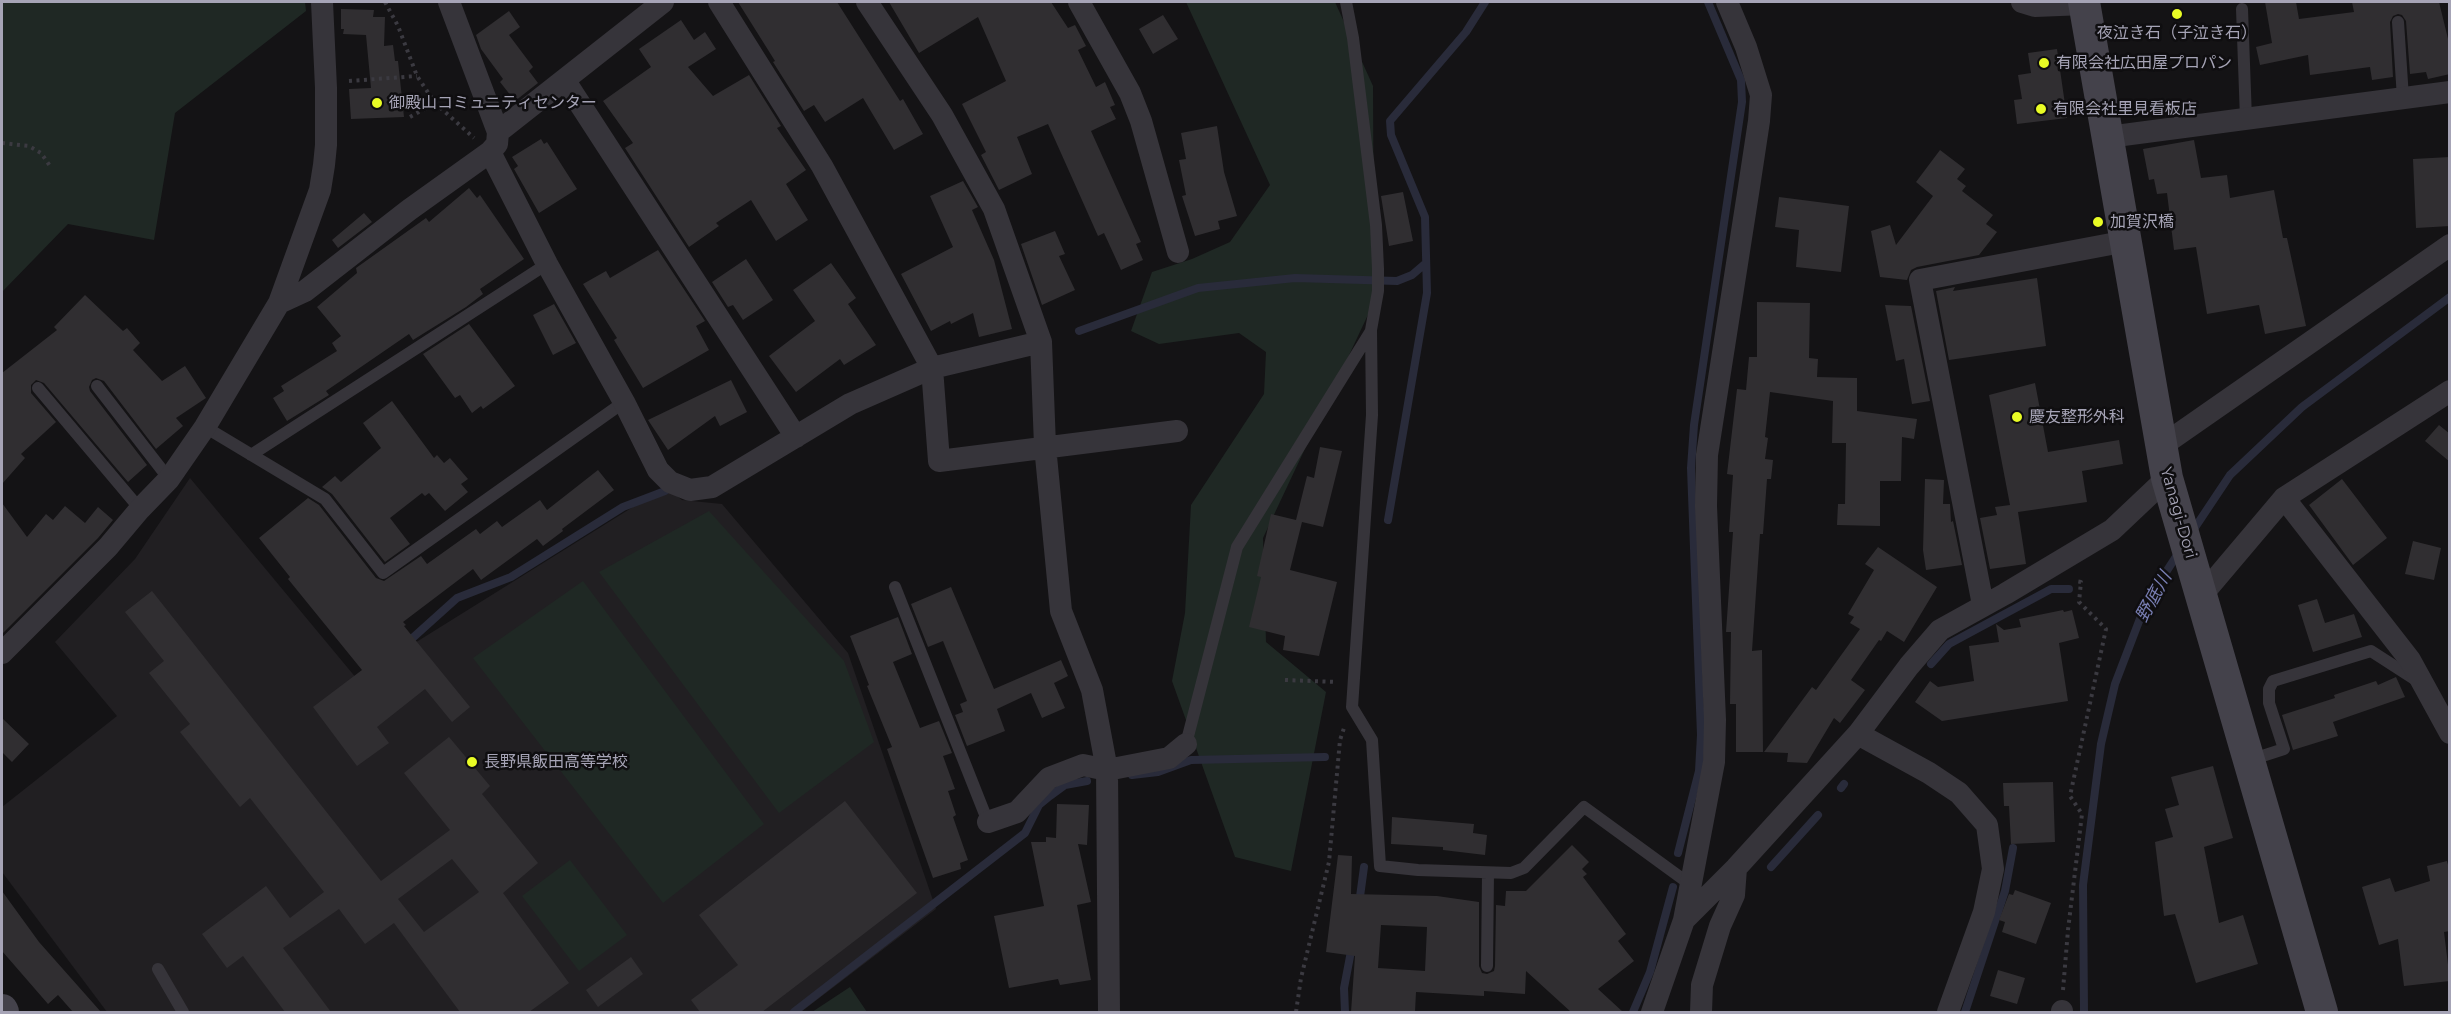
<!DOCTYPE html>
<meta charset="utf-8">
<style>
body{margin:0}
#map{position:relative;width:2451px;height:1014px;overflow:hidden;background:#141315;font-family:Montserrat,sans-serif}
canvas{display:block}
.frame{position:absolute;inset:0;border:3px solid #a6a4b6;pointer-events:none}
</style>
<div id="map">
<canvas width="2451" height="1014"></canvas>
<div class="frame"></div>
</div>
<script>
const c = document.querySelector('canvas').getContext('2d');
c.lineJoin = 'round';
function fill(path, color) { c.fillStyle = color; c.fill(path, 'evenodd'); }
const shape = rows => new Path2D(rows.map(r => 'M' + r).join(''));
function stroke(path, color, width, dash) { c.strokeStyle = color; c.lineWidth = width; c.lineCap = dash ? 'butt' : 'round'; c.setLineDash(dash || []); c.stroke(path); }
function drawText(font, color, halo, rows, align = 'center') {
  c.font = font + ' Montserrat,"Noto Sans JP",sans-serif'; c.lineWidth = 5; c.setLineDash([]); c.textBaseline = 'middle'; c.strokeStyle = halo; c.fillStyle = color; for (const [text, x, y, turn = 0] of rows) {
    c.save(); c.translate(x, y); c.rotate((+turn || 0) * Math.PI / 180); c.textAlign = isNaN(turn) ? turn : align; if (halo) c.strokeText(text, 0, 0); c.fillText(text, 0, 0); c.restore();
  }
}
fill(shape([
 [190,478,357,679,665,487,682,500,722,504,848,653,936,909,801,1012,107,1012,2,872,2,807,117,716,55,642,135,559]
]), '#211f22');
fill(shape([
 [2,2,305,2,306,11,175,113,154,240,68,224,2,292],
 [1186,2,1335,2,1373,86,1374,302,1263,538,1266,642,1326,692,1291,871,1235,857,1172,681,1185,613,1191,505,1264,394,1266,352,1239,333,1159,344,1131,331,1152,272,1192,259,1230,242,1270,185],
 [709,511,844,661,874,742,779,813,599,572],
 [583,581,764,824,663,903,473,658],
 [570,860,627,935,579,971,522,896],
 [850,987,867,1012,812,1012]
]), '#1f2824');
stroke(shape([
 [1079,331,1198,288,1295,278,1397,281,1412,275,1426,263],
 [1388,520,1427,293,1425,217,1391,135,1390,121,1466,32,1485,2],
 [2192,532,2230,475,2302,407,2450,297],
 [407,643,457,598,511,577,623,507,665,491],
 [1931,664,1949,644,2051,589,2069,589],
 [1132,775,1158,772,1191,760,1325,757],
 [1841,788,1844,784],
 [1678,853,1699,771,1701,735,1691,468,1694,425,1742,102,1741,80,1708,2],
 [1771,867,1818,815],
 [1359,904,1364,867],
 [794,1012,1025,833,1039,805,1050,796,1065,785,1087,781],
 [1345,1012,1344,988,1352,946],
 [1633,1012,1650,972,1673,887],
 [1965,1012,2005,891,2013,848],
 [2084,1012,2083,885,2101,744,2115,684,2146,603,2179,552]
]), '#292b3a', 8);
fill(shape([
 [738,2,837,2,900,101,903,99,923,134,894,150,863,98,825,122,814,105,804,111,773,62,775,61],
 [889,2,1051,2,1068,28,1075,25,1086,46,1078,50,1096,87,1105,82,1115,105,1110,107,1116,119,1091,131,1141,242,1136,244,1143,260,1121,270,1104,233,1098,236,1048,124,1017,137,1032,174,999,190,981,155,986,152,962,104,1006,81,978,17,919,53],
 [2265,2,2296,2,2299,19,2354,12,2352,2,2439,2,2450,47,2450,74,2428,79,2426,72,2410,74,2406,21,2402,15,2398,14,2393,16,2390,22,2393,77,2372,80,2370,67,2310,75,2308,55,2260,65,2256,47,2272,43],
 [341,9,374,10,373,17,385,17,384,46,393,45,395,61,398,61,404,117,351,119,349,89,371,88,366,35,343,34,344,29,341,29],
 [509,11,520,27,509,35,533,67,529,71,538,83,515,101,500,82,503,79,481,49,476,35],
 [1163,15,1178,39,1153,54,1139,29],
 [681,20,694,40,705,32,716,49,688,67,713,96,749,75,781,126,777,128,806,170,786,184,808,220,776,241,751,200,716,223,719,226,689,247,625,148,633,143,603,101,651,67,639,49],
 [2057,49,2067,118,2017,124,2014,100,2022,99,2018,75,2031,73,2028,53],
 [1217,126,1224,172,1237,216,1218,221,1220,229,1195,236,1182,196,1186,195,1179,160,1186,159,1181,133],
 [541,139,544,144,547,142,577,189,539,213,514,169,518,166,512,157],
 [2194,140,2201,178,2227,175,2230,198,2274,190,2283,238,2287,238,2306,326,2265,334,2259,305,2207,314,2196,247,2174,250,2167,193,2157,194,2154,179,2149,180,2143,149],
 [1940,150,1965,169,1957,179,1966,186,1962,191,1993,215,1986,224,1997,232,1979,255,1917,267,1911,270,1907,280,1880,277,1871,231,1890,225,1896,245,1933,196,1916,182],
 [2450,157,2450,226,2416,228,2413,159],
 [963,181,978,207,972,210,994,260,1012,329,979,337,973,313,951,324,950,321,931,331,901,274,953,247,930,196],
 [469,188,477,198,480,195,524,259,480,289,483,294,466,307,413,340,409,334,326,391,329,395,287,421,273,398,284,391,281,386,337,351,332,343,341,336,317,307,357,273,356,268,426,218,429,222],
 [1403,192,1413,241,1389,246,1381,196],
 [1779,197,1849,206,1841,272,1796,267,1799,230,1775,227],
 [364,213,372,222,338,248,332,240],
 [1055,231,1065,254,1059,256,1075,290,1042,305,1021,244],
 [658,250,705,321,696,326,709,350,643,388,614,340,617,338,583,284,606,271,610,278],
 [746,259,773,300,743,320,733,305,728,307,712,282],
 [831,263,856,298,848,304,876,345,844,365,840,359,796,392,769,356,815,321,793,290],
 [2037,278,2046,346,1949,360,1936,291,1955,287,1953,291],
 [85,295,123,331,127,328,140,343,133,350,162,381,185,366,206,398,176,418,183,426,156,449,104,381,96,378,92,380,89,387,90,391,147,465,128,482,44,383,36,380,31,385,31,393,56,422,21,454,25,458,2,484,2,373,57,330,54,327],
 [1757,302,1810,303,1809,358,1818,359,1817,377,1857,378,1857,411,1917,419,1914,439,1902,437,1901,481,1880,481,1880,526,1837,525,1838,504,1845,504,1846,443,1832,443,1833,401,1770,392,1765,437,1768,438,1765,459,1773,460,1771,479,1767,479,1763,534,1760,534,1752,651,1762,650,1763,752,1736,752,1736,704,1730,704,1731,632,1726,632,1733,532,1729,532,1733,475,1727,474,1737,389,1746,390,1749,357,1757,357],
 [554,304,576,343,553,355,533,315],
 [1885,305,1911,306,1930,401,1912,404,1904,359,1896,361],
 [469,324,515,386,483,409,481,406,472,413,460,395,455,398,423,354],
 [731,380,747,412,720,426,715,416,668,450,648,420],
 [2035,383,2048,452,2119,440,2123,464,2082,471,2087,502,2018,512,2026,564,1990,569,1980,518,1997,515,1995,507,2010,505,1989,395],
 [392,401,434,458,437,455,444,463,450,458,468,479,461,484,468,492,445,511,429,493,425,496,422,493,390,518,410,544,385,562,332,494,322,487,335,476,341,482,381,448,363,423],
 [2439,425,2450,434,2450,462,2425,441],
 [1320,447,1342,451,1323,527,1302,522,1290,570,1337,582,1319,656,1283,650,1285,636,1249,627,1261,577,1257,576,1271,514,1296,520,1307,476,1314,478],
 [598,470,614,490,562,529,563,531,543,546,537,539,481,580,473,569,403,622,406,625,404,626,470,707,452,722,425,689,377,727,389,743,357,766,313,707,362,670,288,579,290,577,259,538,308,498,319,505,376,578,384,581,421,556,427,564,476,529,480,534,497,521,502,527,540,500,547,510],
 [1925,479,1944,480,1943,504,1950,504,1951,522,1953,521,1962,565,1926,570,1923,550],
 [2342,479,2387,538,2353,565,2309,505],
 [2,503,27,537,46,514,53,520,65,506,85,523,98,507,113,520,98,538,2,634],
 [2413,541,2441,548,2434,580,2405,574],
 [1878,547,1937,587,1904,642,1887,631,1881,641,1879,640,1851,680,1865,690,1840,723,1834,718,1807,763,1787,762,1788,753,1764,752,1812,687,1816,690,1860,629,1850,623,1854,617,1848,614,1874,570,1865,564],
 [951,587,994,689,1061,660,1068,676,1054,683,1065,708,1042,718,1031,693,997,709,1005,731,967,746,955,715,963,712,960,704,967,701,943,641,928,647,911,604],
 [152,591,381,881,450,830,404,773,449,737,490,786,482,794,538,863,503,893,569,983,529,1012,460,1012,394,923,365,944,339,909,283,948,331,1012,285,1012,243,956,227,968,202,934,266,886,290,918,324,892,250,798,240,807,180,732,190,724,149,673,164,661,125,612],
 [452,859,479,892,424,932,398,899],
 [2317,599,2325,623,2354,614,2362,637,2313,652,2298,605],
 [2063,610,2064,612,2072,610,2079,638,2059,643,2068,701,1942,721,1915,702,1930,681,1938,687,1974,681,1969,646,1999,642,1996,624,2004,630,2021,627,2019,619],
 [898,617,912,654,893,662,920,728,939,721,952,753,943,756,955,789,948,791,956,815,953,817,968,860,960,863,961,869,933,878,887,749,892,747,867,686,869,685,850,636],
 [2396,677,2405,697,2333,722,2338,736,2293,750,2282,715,2335,698,2334,695,2376,681,2378,685],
 [2,718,29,744,12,762,2,752],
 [2213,766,2233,838,2204,847,2219,923,2243,915,2258,964,2196,983,2175,914,2164,916,2155,842,2173,837,2165,809,2179,805,2171,777],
 [2053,782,2055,842,2011,844,2009,806,2004,806,2003,783],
 [845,801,917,893,762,1012,700,1012,691,1000,738,965,699,915],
 [1057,804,1089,805,1087,845,1078,844,1091,902,1077,905,1091,980,1060,985,1058,979,1009,988,994,916,1044,906,1031,842,1046,842,1046,837,1056,838],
 [1392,817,1474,824,1473,833,1487,835,1485,855,1443,850,1443,847,1391,844],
 [1572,845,1589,862,1582,869,1587,874,1583,877,1626,934,1618,941,1634,961,1598,989,1623,1012,1571,1012,1526,971,1525,994,1484,991,1484,996,1416,992,1415,1012,1351,1012,1355,956,1326,952,1338,855,1352,856,1351,894,1437,896,1479,902,1479,966,1482,973,1487,974,1494,971,1495,966,1496,905,1505,906,1506,891,1526,891],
 [1381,925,1427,927,1425,971,1378,968],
 [2447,861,2450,872,2450,931,2444,932,2450,981,2404,986,2398,939,2379,945,2362,887,2390,878,2395,892,2430,881,2427,866],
 [2015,890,2051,903,2036,944,2002,932,2005,922,1999,920,2009,894,2013,895],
 [2,891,39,942,101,1012,73,1012,58,995,48,1004,2,951],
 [631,957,643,974,598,1007,586,990],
 [1998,970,2025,978,2017,1004,1990,996]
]), '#302e31');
stroke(shape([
 [385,2,398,26,417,76,435,103,474,138],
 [349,81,417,76],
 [410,117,435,103],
 [2,143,29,146,41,153,50,166],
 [1285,680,1337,682],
 [2063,990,2068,930,2082,814,2070,796,2106,629,2079,602,2081,582,2075,581],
 [1296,1012,1301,978,1329,862,1340,740,1344,728]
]), '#3b3a41', 4, [3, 4.5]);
stroke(shape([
 [1346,2,1353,38,1376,225,1378,269,1378,291,1371,330,1372,415,1352,707,1372,740,1380,866,1418,870,1511,873,1524,868,1584,807,1691,885],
 [2242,9,2246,119],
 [2398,22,2403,98],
 [97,386,169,479],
 [38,388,140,509],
 [205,427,325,499,383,573,624,402],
 [251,455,547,264],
 [895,587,988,822],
 [1186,744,1237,547,1371,331],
 [2250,760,2284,749,2269,703,2269,689,2273,681,2371,651,2419,682],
 [1487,966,1488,873],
 [158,969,183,1012]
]), '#36343a', 12);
stroke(shape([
 [449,2,498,132],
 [719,2,822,166,932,368,939,461,1177,431],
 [1079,2,1130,93,1141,121,1178,252],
 [2022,2,2035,6,2085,4],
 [565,81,796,437],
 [2108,137,2450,92],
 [490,152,547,264,624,402,658,470,670,482,690,490,712,487,850,404,932,368,1041,342,994,209,942,115,867,2],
 [279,303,305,291,409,210,490,152,497,144,498,132,663,2],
 [1041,342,1045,446,1061,611,1092,690,1107,770,1109,1012],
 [2160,447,2450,245],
 [2284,498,2410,660,2450,733],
 [2202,595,2284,498,2450,391],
 [1983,605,1920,280,2127,241],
 [2,653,108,547,140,509,169,479,205,427,279,303,320,190,324,165,326,145,326,88,322,2],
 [1858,734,1929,773,1959,793,1987,825,1993,869,1984,912,1948,1012],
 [988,822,1017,812,1049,778,1083,765,1107,770,1169,758,1186,744],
 [1684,920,1736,868,1858,734,1909,666,1940,630,2005,594,2112,530,2167,478],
 [2062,1011,2062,1012],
 [1652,1012,1684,920,1714,762,1715,720,1706,506,1707,455,1749,187,1759,121,1761,95,1746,47,1727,2],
 [1701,1012,1702,985,1720,926,1734,895,1736,868]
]), '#36343a', 22);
stroke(shape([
 [2084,2,2167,478,2322,1012],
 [2,1010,3,1012]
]), '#44424b', 32);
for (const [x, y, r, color] of [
 [2177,14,6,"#e9fc25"],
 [2044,63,6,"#e9fc25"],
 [377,103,6,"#e9fc25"],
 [2041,109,6,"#e9fc25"],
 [2098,222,6,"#e9fc25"],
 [2017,417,6,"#e9fc25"],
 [472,762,6,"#e9fc25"]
]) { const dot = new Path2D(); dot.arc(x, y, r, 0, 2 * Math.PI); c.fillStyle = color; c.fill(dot); stroke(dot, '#0f0e10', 2); }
drawText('16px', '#a6a4b6', '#0f0e10', [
 ["夜泣き石（子泣き石）",2177,33,"center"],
 ["有限会社広田屋プロパン",2056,63],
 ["御殿山コミュニティセンター",389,103],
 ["有限会社里見看板店",2053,109],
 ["加賀沢橋",2110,222],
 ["慶友整形外科",2029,417],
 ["長野県飯田高等学校",484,762]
], 'left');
drawText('16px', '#a6a4b6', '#0f0e10', [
 ["Yanagi-Dori",2178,513,74]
]);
drawText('italic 18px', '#797fb4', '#0f0e10', [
 ["野底川",2154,597,-61]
]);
</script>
